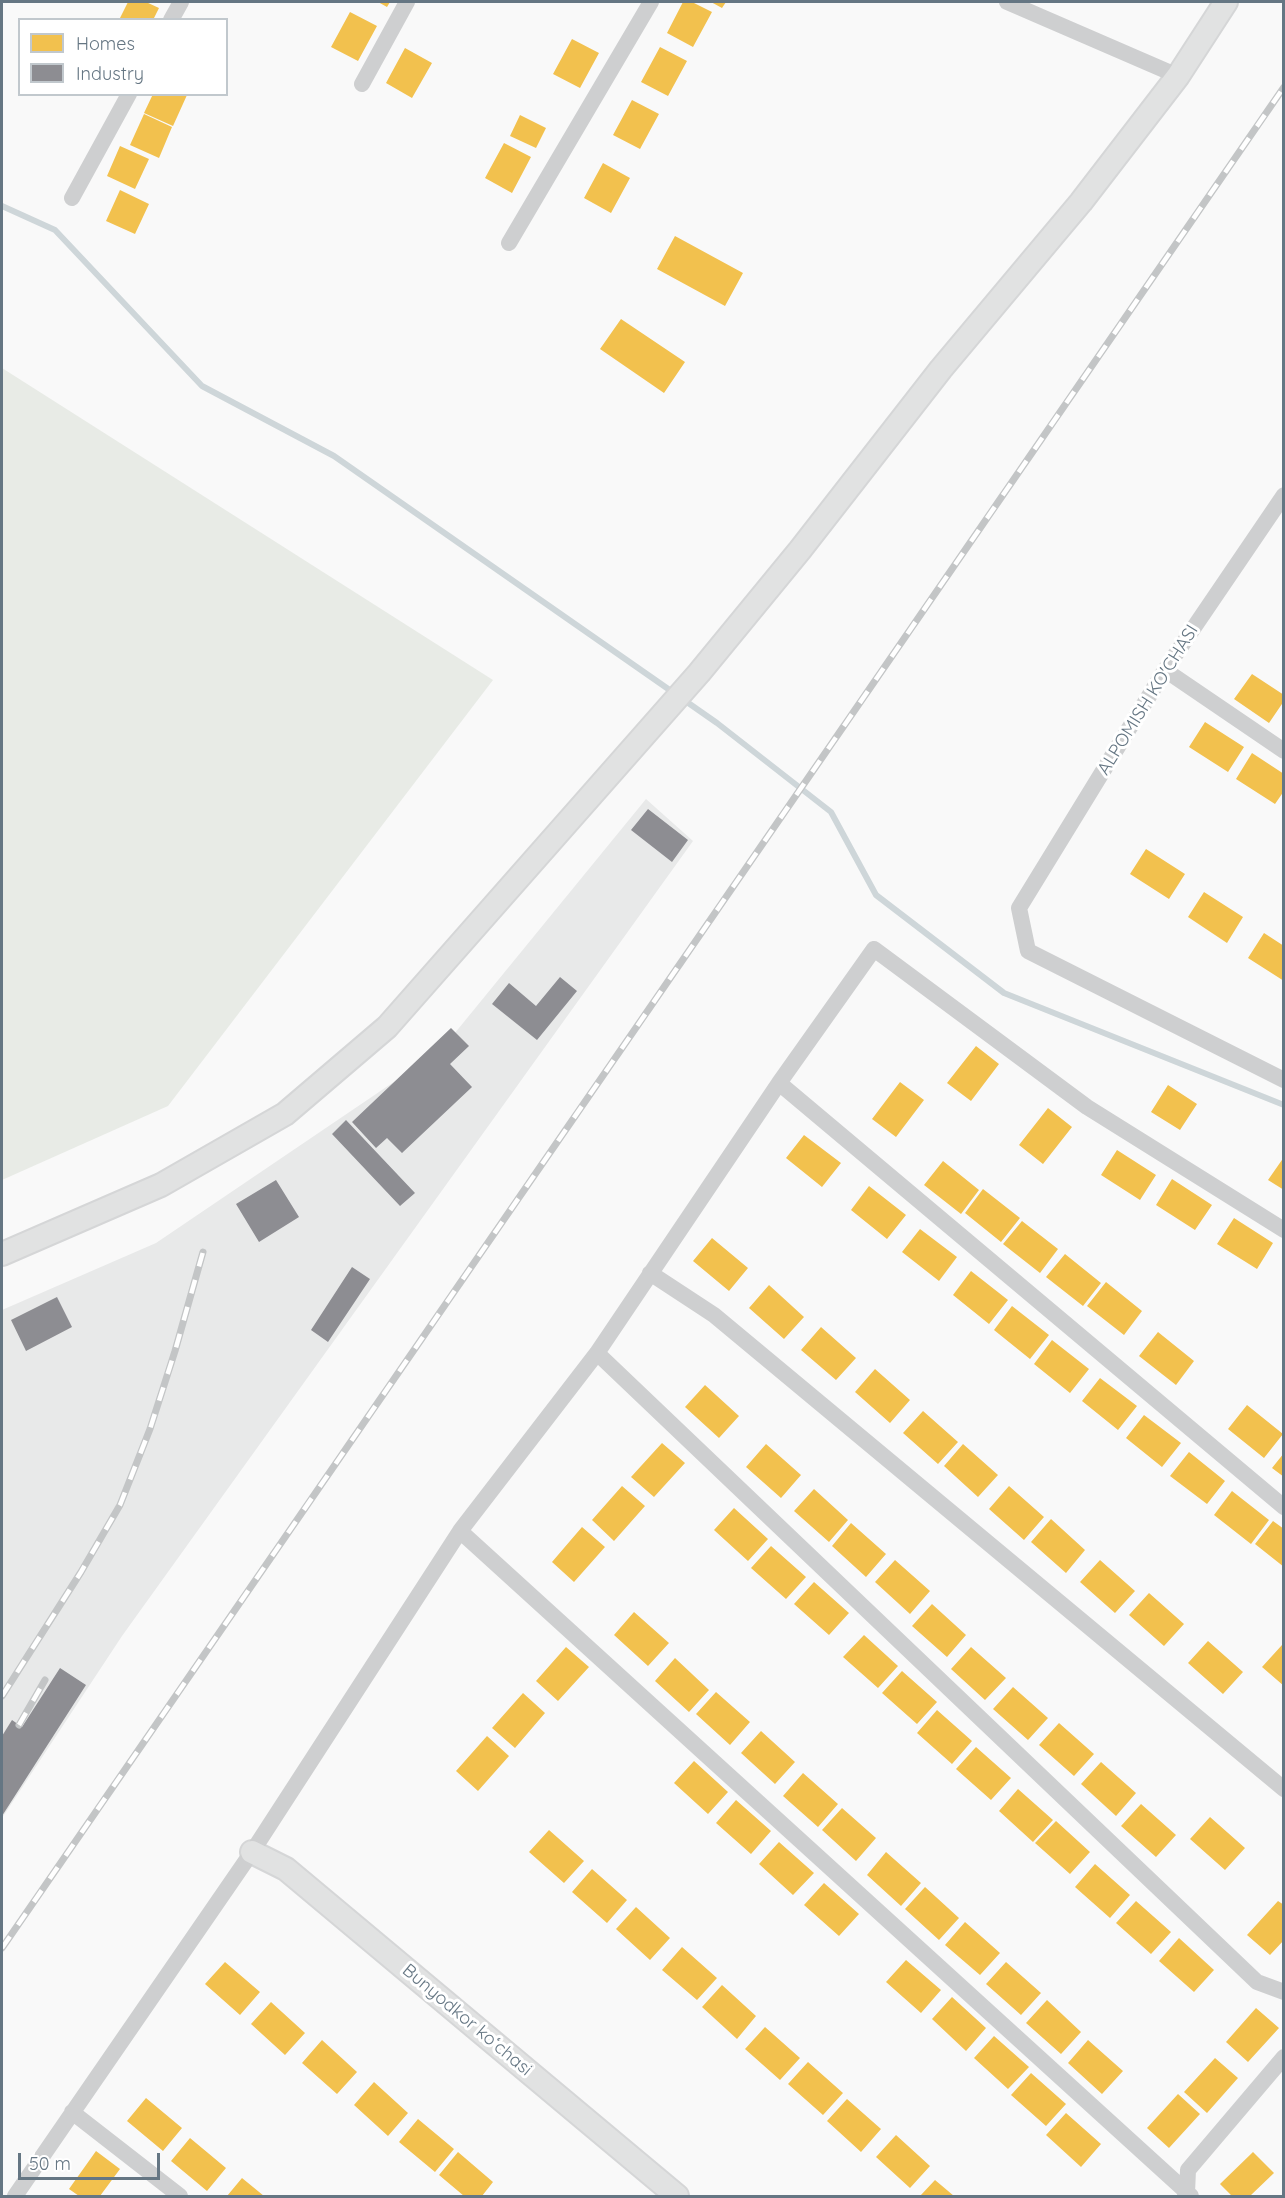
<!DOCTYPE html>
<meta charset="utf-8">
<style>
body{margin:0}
#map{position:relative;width:1285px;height:2198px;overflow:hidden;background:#f9f9f9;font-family:Quicksand,sans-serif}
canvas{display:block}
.frame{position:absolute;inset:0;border:3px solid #657683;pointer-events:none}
.legend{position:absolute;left:18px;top:18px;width:210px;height:78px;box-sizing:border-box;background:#fff;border:2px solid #c1c8cd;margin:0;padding:8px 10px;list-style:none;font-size:18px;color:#657683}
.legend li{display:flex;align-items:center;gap:12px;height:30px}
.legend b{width:30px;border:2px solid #c1c8cd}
.scale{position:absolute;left:18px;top:2153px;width:142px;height:27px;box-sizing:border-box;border:3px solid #657683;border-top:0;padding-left:8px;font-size:18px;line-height:21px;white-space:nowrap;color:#657683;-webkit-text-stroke:4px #fff;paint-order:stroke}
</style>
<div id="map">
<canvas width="1285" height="2198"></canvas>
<div class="frame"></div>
<ul class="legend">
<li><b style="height:16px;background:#f2c14e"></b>Homes</li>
<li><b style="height:16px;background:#8d8d92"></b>Industry</li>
</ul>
<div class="scale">50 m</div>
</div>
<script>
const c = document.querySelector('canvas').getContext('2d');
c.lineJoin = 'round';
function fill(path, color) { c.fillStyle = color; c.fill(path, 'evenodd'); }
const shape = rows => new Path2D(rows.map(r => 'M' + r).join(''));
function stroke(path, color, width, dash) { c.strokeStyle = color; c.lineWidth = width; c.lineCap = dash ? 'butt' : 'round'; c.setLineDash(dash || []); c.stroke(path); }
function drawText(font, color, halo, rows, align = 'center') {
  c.font = font + ' Quicksand,sans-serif'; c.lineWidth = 6; c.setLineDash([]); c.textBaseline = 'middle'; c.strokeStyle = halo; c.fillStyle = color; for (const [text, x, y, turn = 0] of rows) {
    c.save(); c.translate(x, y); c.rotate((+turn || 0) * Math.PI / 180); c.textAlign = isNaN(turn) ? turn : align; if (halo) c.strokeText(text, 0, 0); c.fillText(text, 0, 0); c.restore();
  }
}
fill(shape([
 [646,799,693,841,122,1636,2,1818,2,1310,156,1243,441,1050]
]), '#e8e9e9');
fill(shape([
 [2,368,493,680,168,1106,2,1180]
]), '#e8ebe6');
fill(shape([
 [128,2,146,2,159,8,153,20,119,20],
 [378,2,390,2,387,7],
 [683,2,692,2,712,12,693,47,667,33],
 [711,2,726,2,722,8],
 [350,12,377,26,358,61,331,47],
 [572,39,599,53,580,88,553,74],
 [660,47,687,61,668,96,641,82],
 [405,48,432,63,412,98,386,83],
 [153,94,187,95,173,126,144,113],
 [632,100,659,114,640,149,613,135],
 [144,114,172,127,159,158,130,145],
 [520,115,546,128,536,148,510,136],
 [504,143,531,157,512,193,485,178],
 [120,146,149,159,135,189,107,176],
 [603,163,630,178,611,213,584,198],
 [120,190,149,204,135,234,106,221],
 [675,236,743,273,725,306,657,269],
 [621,319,685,362,664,393,600,349],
 [1252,674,1284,695,1284,701,1269,723,1234,699],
 [1205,722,1244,747,1228,772,1189,747],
 [1252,753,1284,774,1284,791,1275,804,1236,779],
 [1146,849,1185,874,1169,899,1130,874],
 [1204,892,1243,917,1227,943,1188,917],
 [1264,933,1284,946,1284,981,1248,958],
 [976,1046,999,1064,971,1101,947,1083],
 [900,1082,924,1100,896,1137,872,1119],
 [1168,1085,1197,1104,1180,1130,1151,1112],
 [1048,1108,1072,1127,1043,1164,1019,1145],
 [804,1135,841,1163,822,1187,786,1158],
 [1117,1150,1156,1175,1140,1200,1101,1175],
 [1284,1157,1284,1190,1268,1180],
 [943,1161,979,1190,961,1214,924,1185],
 [1172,1179,1212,1205,1195,1230,1156,1205],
 [869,1186,906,1215,887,1239,851,1210],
 [983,1189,1020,1218,1001,1242,965,1213],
 [1234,1218,1273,1243,1257,1269,1217,1244],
 [1022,1221,1058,1249,1040,1273,1003,1244],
 [920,1229,957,1257,939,1281,902,1252],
 [712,1238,748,1268,729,1291,693,1261],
 [1065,1254,1101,1283,1083,1306,1046,1277],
 [971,1271,1008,1300,989,1324,953,1295],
 [1106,1282,1142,1311,1124,1335,1087,1306],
 [769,1285,804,1317,784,1339,749,1308],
 [1012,1306,1049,1335,1030,1359,994,1330],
 [821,1327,856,1358,836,1380,801,1350],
 [1158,1332,1194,1361,1176,1385,1139,1356],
 [1052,1340,1089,1369,1070,1393,1034,1364],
 [875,1369,910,1400,890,1423,855,1392],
 [1100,1378,1137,1406,1118,1430,1082,1401],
 [705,1385,739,1416,719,1438,685,1407],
 [1247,1405,1283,1434,1264,1458,1228,1429],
 [923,1411,958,1442,938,1464,903,1433],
 [1144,1415,1181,1443,1162,1467,1126,1438],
 [662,1443,685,1463,654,1497,631,1477],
 [766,1444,801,1475,781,1498,746,1467],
 [963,1444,998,1475,978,1497,944,1466],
 [1189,1452,1225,1481,1207,1504,1170,1476],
 [1284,1453,1284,1477,1272,1468],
 [622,1486,645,1506,614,1541,592,1520],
 [1009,1486,1044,1517,1024,1540,989,1509],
 [814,1489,848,1520,829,1542,794,1511],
 [1232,1491,1269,1520,1251,1544,1214,1515],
 [734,1508,768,1539,748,1561,714,1530],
 [1051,1519,1085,1550,1066,1573,1031,1542],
 [1273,1521,1284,1529,1284,1567,1255,1544],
 [851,1523,886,1554,866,1577,832,1546],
 [582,1527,605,1547,574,1582,552,1562],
 [771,1546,806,1577,786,1599,751,1568],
 [895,1560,930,1591,910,1614,875,1582],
 [1100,1560,1135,1591,1115,1613,1080,1582],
 [814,1582,849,1613,829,1635,794,1604],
 [1149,1593,1184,1624,1164,1646,1129,1615],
 [932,1604,966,1635,947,1657,912,1626],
 [634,1612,669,1643,648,1666,614,1635],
 [864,1635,898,1666,878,1688,843,1657],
 [1208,1641,1243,1672,1223,1694,1188,1663],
 [1282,1645,1284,1646,1284,1686,1262,1667],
 [566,1647,589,1667,558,1701,536,1681],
 [971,1647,1006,1678,985,1700,951,1669],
 [675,1658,709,1690,689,1712,655,1681],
 [902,1671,937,1702,917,1724,882,1693],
 [1013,1687,1048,1718,1028,1740,993,1709],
 [716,1692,750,1722,730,1745,696,1714],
 [523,1693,545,1713,515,1748,492,1728],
 [937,1710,972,1741,952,1764,917,1733],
 [1059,1723,1094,1754,1074,1776,1039,1745],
 [761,1731,795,1762,775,1784,741,1753],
 [487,1736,509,1756,478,1791,456,1771],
 [976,1747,1011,1778,991,1800,956,1769],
 [694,1761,728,1792,708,1814,674,1783],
 [1101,1762,1136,1793,1116,1816,1081,1784],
 [803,1773,838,1804,818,1827,783,1796],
 [1018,1789,1053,1820,1033,1842,999,1811],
 [736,1800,771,1831,751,1854,716,1823],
 [1141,1804,1176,1835,1156,1857,1121,1826],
 [842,1808,876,1838,856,1861,822,1830],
 [1210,1817,1245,1848,1225,1870,1190,1839],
 [1056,1821,1090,1852,1070,1874,1035,1843],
 [549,1830,584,1861,564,1883,529,1852],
 [779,1842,814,1873,793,1895,759,1864],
 [886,1852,921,1883,901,1906,867,1875],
 [1095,1864,1130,1895,1110,1918,1075,1887],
 [592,1869,627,1900,607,1923,572,1892],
 [824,1883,859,1914,839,1936,804,1905],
 [925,1887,959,1918,939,1940,905,1909],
 [1136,1901,1171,1932,1151,1954,1116,1923],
 [1278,1901,1284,1905,1284,1940,1270,1955,1247,1935],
 [636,1907,670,1938,650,1960,616,1929],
 [965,1922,1000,1953,980,1975,945,1945],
 [1179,1938,1214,1970,1194,1992,1159,1961],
 [682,1947,717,1978,697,2000,662,1970],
 [906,1960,941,1990,921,2013,886,1982],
 [225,1962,260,1992,240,2015,205,1984],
 [1006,1962,1041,1993,1021,2015,986,1984],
 [722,1985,756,2016,737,2039,702,2007],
 [952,1997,986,2028,966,2051,932,2019],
 [1047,2000,1081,2032,1061,2054,1026,2023],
 [271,2002,305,2033,285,2055,251,2024],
 [1256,2008,1279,2028,1248,2062,1226,2042],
 [765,2027,800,2058,780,2080,745,2049],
 [994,2036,1029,2067,1008,2089,974,2058],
 [322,2040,357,2072,337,2094,302,2063],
 [1088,2040,1123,2071,1102,2094,1068,2063],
 [1215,2058,1238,2078,1207,2113,1184,2092],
 [808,2062,843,2093,823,2115,788,2084],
 [1031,2073,1066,2104,1046,2126,1011,2095],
 [374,2082,408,2113,388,2136,354,2105],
 [1178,2094,1200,2114,1169,2148,1147,2128],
 [146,2098,182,2128,163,2151,127,2121],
 [847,2099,881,2129,861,2152,827,2121],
 [1066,2113,1101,2144,1081,2167,1046,2135],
 [418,2119,454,2149,435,2172,399,2142],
 [896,2135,930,2166,910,2188,876,2157],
 [190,2138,226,2168,207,2191,171,2161],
 [96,2151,120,2169,100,2196,79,2196,69,2189],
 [458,2152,493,2182,482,2196,464,2196,439,2175],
 [1253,2152,1274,2173,1250,2196,1232,2196,1220,2184],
 [242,2178,264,2196,227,2196],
 [935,2180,954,2196,920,2196]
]), '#f2c14e');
fill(shape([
 [648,809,688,840,672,862,631,830],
 [560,977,577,991,537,1040,492,1004,509,983,536,1006],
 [451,1028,469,1046,450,1064,472,1087,402,1153,387,1138,376,1148,352,1122],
 [346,1120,415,1193,400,1206,332,1134],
 [276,1180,299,1217,259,1242,236,1204],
 [352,1267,370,1279,328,1342,311,1330],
 [57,1297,72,1327,26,1351,11,1320],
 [60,1668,86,1685,2,1816,2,1736,12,1720,22,1727]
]), '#8d8d92');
stroke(shape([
 [2,206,55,230,202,386,334,456,717,723,831,812,876,895,1004,993,1284,1105]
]), '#ced6d9', 6);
const secondary = shape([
 [2,1254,161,1185,285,1114,387,1027,699,673,800,550,941,369,1081,202,1178,76,1226,2],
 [252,1852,286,1869,677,2196]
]);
stroke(secondary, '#d5d6d7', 26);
stroke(shape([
 [1007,2,1178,76],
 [171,20,181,2],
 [362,84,407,2],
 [72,198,129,94],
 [509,243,651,2],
 [1284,495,1165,670,1019,908,1028,951,1284,1080],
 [1165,670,1284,751],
 [779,1083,1284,1507],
 [650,1273,714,1315,1284,1789],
 [597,1353,1257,1982,1284,1992],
 [460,1531,1191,2196],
 [72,2112,180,2196],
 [15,2196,252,1852,460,1531,597,1353,779,1083,874,949,1087,1107,1284,1230],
 [1185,2196,1187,2193,1188,2170,1284,2057]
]), '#cecfd0', 16);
stroke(secondary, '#e1e2e2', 22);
const rail = shape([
 [2,1696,81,1572,120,1505,150,1429,175,1351,203,1252],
 [19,1725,45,1680],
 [2,1948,1284,87]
]);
stroke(rail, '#c3c5c6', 7);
stroke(rail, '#fff', 4.5, [14]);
drawText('18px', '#657683', '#fff', [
 ["ALPOMISH KO'CHASI",1148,700,-58],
 ["Bunyodkor koʻchasi",467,2020,40]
]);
</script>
